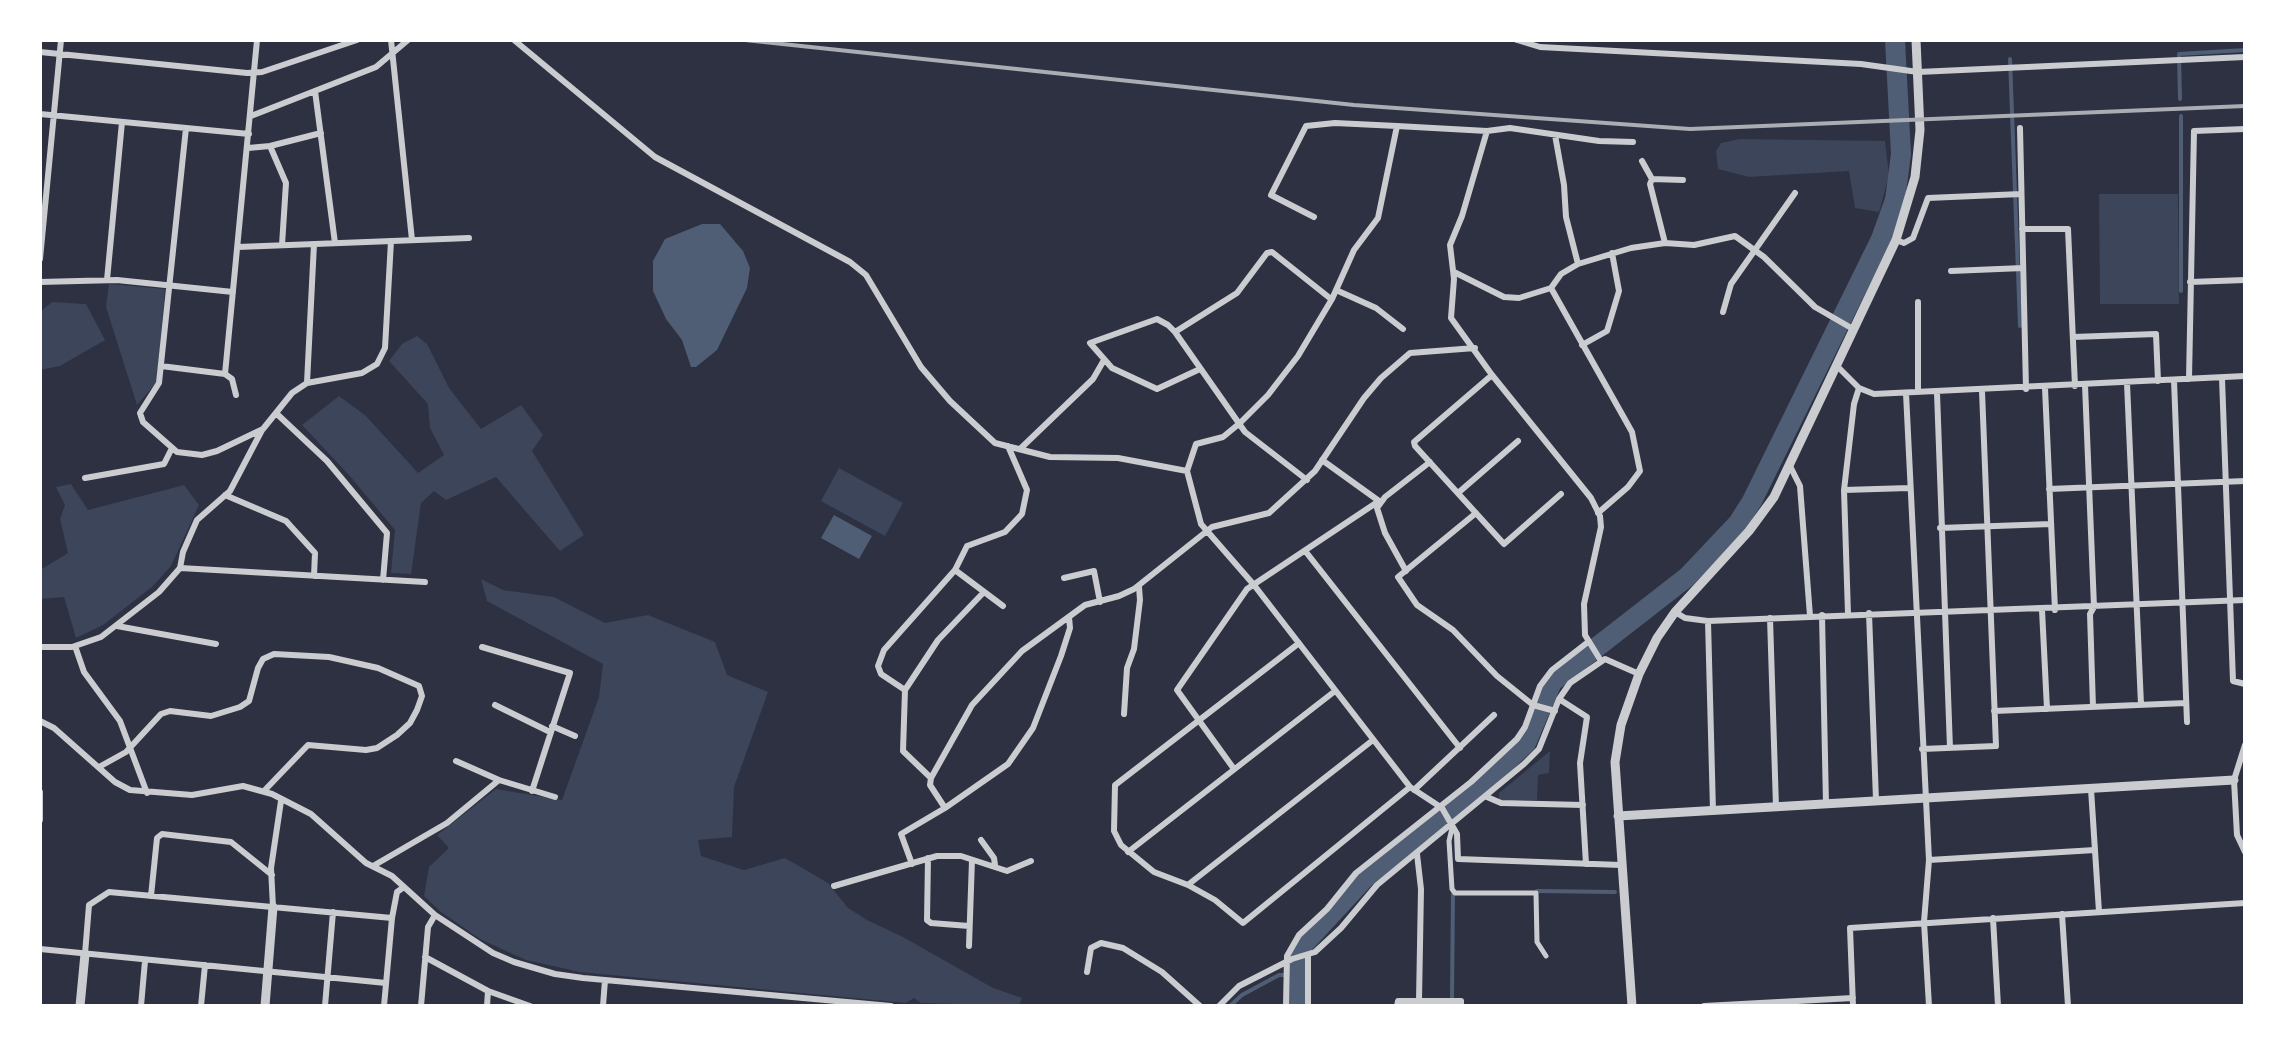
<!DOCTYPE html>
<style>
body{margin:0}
#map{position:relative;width:2285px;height:1046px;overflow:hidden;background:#2d3142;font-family:Quicksand,sans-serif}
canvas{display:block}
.frame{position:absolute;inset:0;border:42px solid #fff;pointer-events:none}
</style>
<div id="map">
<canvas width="2285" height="1046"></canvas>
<div class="frame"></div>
</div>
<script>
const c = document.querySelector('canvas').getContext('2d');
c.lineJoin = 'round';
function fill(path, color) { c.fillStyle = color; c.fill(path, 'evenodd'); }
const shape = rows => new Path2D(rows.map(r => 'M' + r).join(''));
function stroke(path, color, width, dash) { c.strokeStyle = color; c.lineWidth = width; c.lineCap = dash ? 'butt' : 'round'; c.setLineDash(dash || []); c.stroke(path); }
fill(shape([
 [1740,139,1885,141,1889,175,1879,212,1855,208,1849,171,1749,177,1718,169,1716,151,1721,143],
 [2099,194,2178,194,2179,304,2100,304],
 [109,284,165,289,157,382,137,405,106,307],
 [52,302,86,304,105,340,60,366,40,370,40,312],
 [417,336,427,344,449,388,481,429,521,405,543,435,532,451,584,535,560,551,496,477,446,500,434,491,421,503,411,574,391,573,395,530,349,475,302,425,339,396,366,416,418,473,444,455,430,428,428,404,389,361,402,344],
 [839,468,903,503,885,536,821,501],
 [71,484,88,510,184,485,199,505,171,566,152,587,103,625,76,638,64,597,40,599,40,570,68,553,60,519,65,505,56,487],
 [481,579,503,590,554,597,605,623,648,615,715,642,727,675,768,692,734,787,732,837,698,840,701,856,744,870,785,858,828,883,848,908,867,920,903,937,993,988,1022,998,1019,1006,921,1003,914,998,906,1003,580,972,526,960,480,939,441,912,424,896,429,867,449,848,437,835,496,789,562,800,599,697,603,664,487,601],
 [1550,751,1549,773,1538,775,1537,800,1499,800,1499,793]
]), '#3c4559');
fill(shape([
 [702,224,720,224,743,251,750,268,747,288,717,350,696,367,691,367,682,340,666,319,653,291,653,261,665,239],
 [834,515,872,536,859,559,821,538]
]), '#4f5d75');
stroke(shape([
 [2010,59,2020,326],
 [2180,99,2179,54,2245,50],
 [2181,116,2181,291],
 [1537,891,1615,892],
 [1452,997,1453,892],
 [1230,1006,1242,995,1279,975,1296,975]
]), '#4f5d75', 4);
stroke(shape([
 [1296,1006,1296,975,1302,946,1364,879,1476,791,1526,743,1552,682,1687,577,1738,523,1752,501,1881,239,1895,200,1901,154,1895,40]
]), '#4f5d75', 20);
stroke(shape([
 [1452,828,1449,841,1452,889,1455,893,1536,893,1537,942,1546,956]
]), '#caccd0', 5);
stroke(shape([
 [391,40,412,240],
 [514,40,655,157,850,262,866,275,921,367,950,401,995,443,1050,457,1118,458,1187,471],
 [1517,40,1540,47,1861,64,1918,72,2245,57],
 [40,52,247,73,262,72,357,40],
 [315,91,335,243],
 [40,114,249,134],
 [251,116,376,67,408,40],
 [186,128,159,383,140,413,143,422,177,452,202,455,217,451,263,429,292,393,307,383,362,373,377,364,385,348,391,241],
 [2020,128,2026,389],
 [1487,131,1397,126,1378,218,1354,250,1332,299,1298,356,1268,395,1240,423,1223,437,1196,444,1187,471,1201,524,1254,585,1410,787,1442,808,1457,834,1458,859,1621,865],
 [1555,135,1564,185,1566,217,1578,264,1561,274,1551,288,1632,432,1640,471,1628,487,1598,513],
 [270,146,286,183,282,245],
 [248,148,270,146,321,133],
 [1642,161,1652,179],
 [1314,217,1271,195,1306,126,1335,123,1397,126],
 [2022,229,2068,229,2075,386],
 [1896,240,1904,243,1913,238,1928,198,2021,194],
 [1665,243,1650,184,1652,179,1683,180],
 [238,247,469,238],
 [40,259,61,40],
 [1578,264,1631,248,1665,243,1694,245,1735,236,1764,257,1815,307,1853,329],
 [1951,271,2023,268],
 [1454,272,1504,297,1519,298,1551,288],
 [107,280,122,122],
 [40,282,117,280,233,292],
 [2190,282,2245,280],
 [1336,290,1376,308,1403,329],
 [1723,312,1731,284,1795,193],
 [1175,332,1237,293,1267,253,1272,252,1331,299],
 [2073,337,2156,334,2158,381],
 [1582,345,1607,331,1619,291,1612,253],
 [161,366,225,374],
 [1837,366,1859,388,1874,394,2245,376],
 [1200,369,1157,389,1112,368,1090,343,1157,319,1168,325,1175,332,1245,432,1307,480],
 [1492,375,1414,442,1415,446,1504,544,1561,494],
 [2222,378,2233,681,2245,684],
 [2189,379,2194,131,2245,129],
 [2174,380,2187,722],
 [307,383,314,244],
 [2127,383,2141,705],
 [2085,385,2094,607,2090,614,2093,707],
 [2045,388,2055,610],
 [1918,392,1918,302],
 [1906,393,1929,860,1924,922,1929,1006],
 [1937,393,1950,748],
 [236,395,232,379,225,374,257,40],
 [277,414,327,461,387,533,383,580],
 [1020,449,1093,379,1104,360],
 [1790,466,1800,486,1810,616],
 [85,478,164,464,172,448],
 [2049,489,2245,481],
 [1844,490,1909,488],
 [1458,493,1518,441],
 [225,495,286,521,315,553,314,576],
 [1476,513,1398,577,1417,605,1453,630,1497,676,1533,705,1555,711],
 [1940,528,2051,524],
 [1306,552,1460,748],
 [180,568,425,582],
 [955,570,1003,606],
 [1406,571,1385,533,1377,508,1385,497,1430,462],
 [1064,578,1094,571,1100,602],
 [2042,610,2047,709],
 [1675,612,1685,618,1708,621,2245,600],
 [1869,613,1876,800],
 [1848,614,1844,490,1854,404,1859,388],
 [1822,615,1826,804],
 [1770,618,1776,807],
 [1708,621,1713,811],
 [117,626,216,644],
 [1299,643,1115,785,1114,831,1121,845,1154,872,1188,885,1215,900,1243,923,1410,787],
 [75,646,84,672,120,721,147,793],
 [40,647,72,647,101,637,159,592,180,568,183,552,197,520,230,491,262,430],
 [482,647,570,673,532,791],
 [1601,661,1585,635,1584,604,1601,527,1600,516,1591,498,1492,375,1451,318,1454,279,1450,245,1462,216,1487,131,1510,128,1599,141,1633,142],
 [905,690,938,640,983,593],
 [1559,699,1587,717,1580,763,1586,864],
 [495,705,550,732],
 [1994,711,2186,703],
 [1124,714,1127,668,1134,649,1140,600,1139,587],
 [40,721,54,728,115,782,130,790,192,795,243,786,272,794,311,814,366,863,392,876,435,915,493,953,514,962,555,974,583,978,891,1006],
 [552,726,575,736],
 [2245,745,2234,780,2237,835,2245,852],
 [1922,749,1996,746,1982,391],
 [456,761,499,780],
 [99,767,126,752,161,714,170,711,211,716,240,707,249,701,258,668,263,659,274,654,329,657,378,668,419,686,422,696,417,710,410,723,397,735,377,748,366,750,308,745,264,791],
 [1234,769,1177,690,1247,589,1379,501,1322,460],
 [931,778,972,705,1022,651,1085,605,1119,596,1134,589,1212,527,1269,513,1315,471,1364,398,1381,378,1410,353,1475,348],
 [2091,789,2099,912],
 [1414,790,1494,715],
 [40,792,40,820],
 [1487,797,1501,803,1583,805],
 [945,808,930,785,931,778,903,751,905,690,881,674,878,666,884,650,955,570,967,546,1005,532,1022,514,1027,490,1008,446],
 [981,840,994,858,995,865],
 [1128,852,1335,691],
 [1417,854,1421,889,1419,1001,1461,1001,1461,1006],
 [928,858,927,920,931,923,969,926],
 [1929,860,2095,850],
 [912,864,901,834,945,808,1008,764,1033,728,1061,656,1070,628,1069,617],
 [373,866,447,823,499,780,555,797],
 [1189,884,1373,740],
 [834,886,937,856,961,856,1007,871,1031,861],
 [151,896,157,838,162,834,231,842,272,875],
 [273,907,271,868,281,801],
 [2062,914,2068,1006],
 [1993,918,1998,1006],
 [969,946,972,860],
 [40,949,386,983],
 [85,954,89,905,109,892,392,918],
 [1308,956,1308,1006],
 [425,957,488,991,530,1006],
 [1087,972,1091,948,1101,943,1123,948,1162,972,1200,1006],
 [141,1006,145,961],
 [201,1006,205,965],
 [325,1006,333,912],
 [384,1006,392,918,397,892,404,887],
 [421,1006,428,927,435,915],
 [487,1006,488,991],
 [603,1006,605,980],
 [1219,1006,1239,986,1292,959,1315,952,1341,928,1377,885,1524,764,1539,749,1559,699,1570,683,1605,659,1639,674],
 [1286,1006,1287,956,1299,935,1327,909,1356,873,1471,782,1517,739,1525,727,1540,686,1552,670,1588,642],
 [1397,1006,1398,1001,1419,1001],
 [1704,1006,1853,998],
 [1853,1006,1850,928,2245,903]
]), '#caccd0', 6);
stroke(shape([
 [1618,816,2234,780],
 [80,1006,85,954],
 [265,1006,273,907],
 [1632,1006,1615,762,1621,725,1639,674,1657,638,1675,612,1749,531,1774,497,1896,240,1915,177,1920,130,1916,40]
]), '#caccd0', 9);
stroke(shape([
 [745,40,1354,105,1690,129,2245,106]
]), '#abadb3', 4);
</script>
